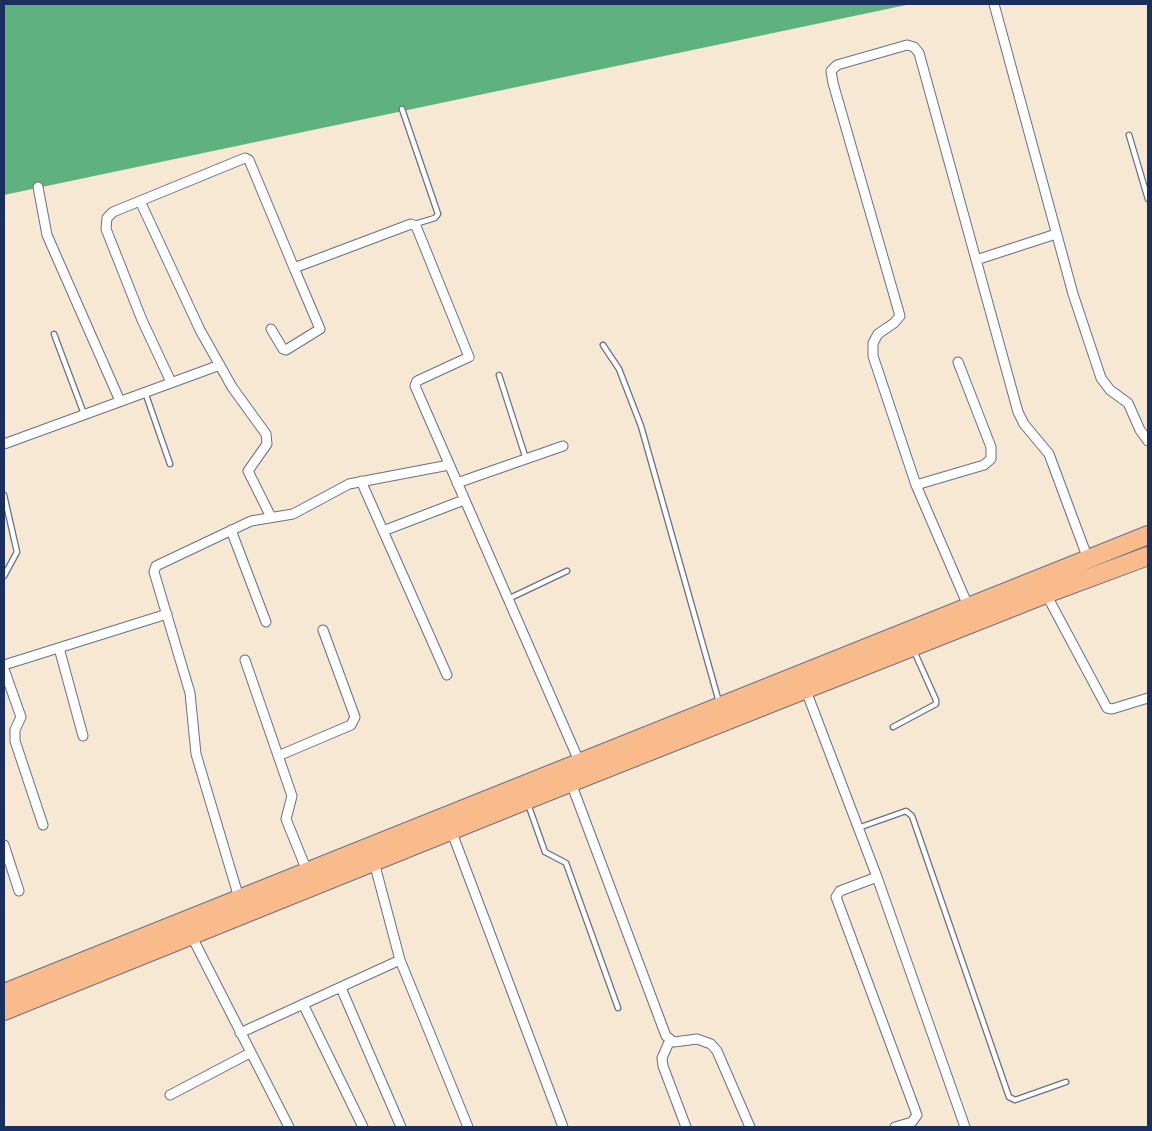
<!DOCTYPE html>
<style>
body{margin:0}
#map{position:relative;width:1152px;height:1131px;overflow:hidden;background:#f7e8d3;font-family:"EB Garamond",serif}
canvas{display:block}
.frame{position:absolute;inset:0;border:5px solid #1b2f5e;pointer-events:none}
</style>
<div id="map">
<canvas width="1152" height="1131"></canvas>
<div class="frame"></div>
</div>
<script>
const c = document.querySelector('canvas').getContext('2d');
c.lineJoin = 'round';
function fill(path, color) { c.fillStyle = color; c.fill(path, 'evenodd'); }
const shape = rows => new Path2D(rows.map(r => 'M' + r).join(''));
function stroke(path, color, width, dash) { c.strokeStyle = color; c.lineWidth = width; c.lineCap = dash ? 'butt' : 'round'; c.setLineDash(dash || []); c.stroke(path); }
fill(shape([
 [4,4,911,4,4,195]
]), '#5fb17e');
const lane = shape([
 [402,109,438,214,435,218,415,224],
 [1129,135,1148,199],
 [54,334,84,414],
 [603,345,619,369,641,426,719,702],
 [499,375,526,459],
 [145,392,170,464],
 [4,495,17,552,4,576],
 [508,599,567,571],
 [893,727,936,704,936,700,914,651],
 [528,804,545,852,566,863,618,1008],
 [858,828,906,811,912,816,1009,1097,1015,1100,1066,1082]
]);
const street = shape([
 [994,4,1073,294,1101,378,1110,390,1128,403,1140,430,1148,441],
 [38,187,47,235,120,401],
 [140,201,200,330,232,387,266,434,267,444,248,471,271,517],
 [976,260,1056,234],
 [271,329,283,349,286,350,320,329,294,268,411,224,416,226,469,357,417,381,415,386,579,761],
 [171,382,142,320,106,229,107,218,113,212,245,158,249,160,294,268],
 [4,444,220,365],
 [361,481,447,675],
 [457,483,563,446],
 [916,485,984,465,991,459,991,447,958,362],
 [231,530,266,622],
 [383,531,464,500],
 [1046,594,1107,708,1112,709,1148,698],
 [969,608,916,485,873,356,873,343,878,334,894,323,900,316,833,83,831,71,837,65,907,45,914,47,919,53,1018,412,1024,424,1049,454,1088,559],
 [59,648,83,736],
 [245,660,292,796,286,819,307,871],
 [4,665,167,614],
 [4,669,21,717,15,730,15,741,43,825],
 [805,688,877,877,965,1127],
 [278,756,351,725,355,717,323,630],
 [571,783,666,1036,674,1042,697,1039,711,1044,717,1051,750,1127],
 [451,830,563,1127],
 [4,845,19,891],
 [374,862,400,960,468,1127],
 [877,877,840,891,836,897,917,1115,912,1122,895,1127],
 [239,898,196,754,190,693,154,572,156,566,251,521,293,514,349,484,449,465],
 [191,935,289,1127],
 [341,988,401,1127],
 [303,1004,363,1127],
 [240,1033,400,960],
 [670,1040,662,1058,663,1066,686,1127],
 [170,1095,250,1053]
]);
const highway = shape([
 [4,993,1148,535],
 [4,1011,527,800,1046,594,1148,556]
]);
stroke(lane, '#687087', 7);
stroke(street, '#687087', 11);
stroke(highway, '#687087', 20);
stroke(lane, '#fff', 4.5);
stroke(street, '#fff', 9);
stroke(highway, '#fabb8c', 18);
</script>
